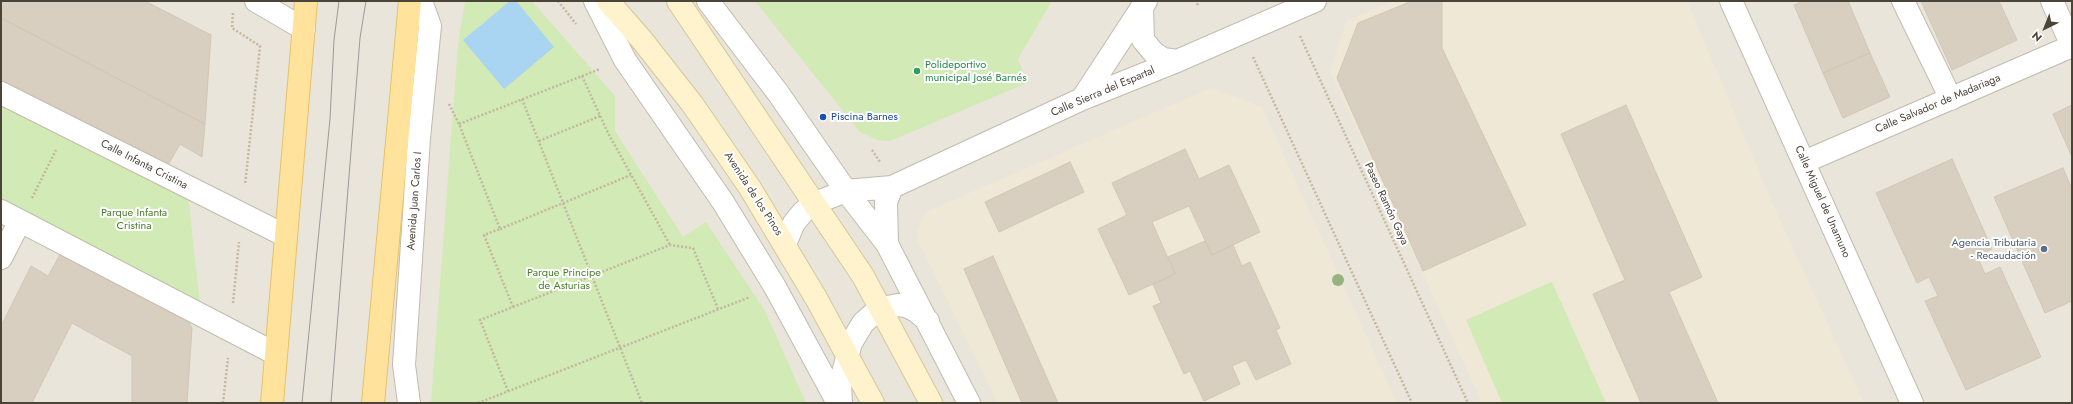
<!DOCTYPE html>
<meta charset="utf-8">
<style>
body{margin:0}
#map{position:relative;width:2073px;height:404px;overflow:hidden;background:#f6f3ec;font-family:Jost,sans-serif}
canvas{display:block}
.frame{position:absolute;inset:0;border:2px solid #4b4439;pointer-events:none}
.north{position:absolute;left:2025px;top:8px;width:40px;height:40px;-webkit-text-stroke:3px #fff;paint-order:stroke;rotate:223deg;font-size:11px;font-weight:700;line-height:16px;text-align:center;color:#4b4439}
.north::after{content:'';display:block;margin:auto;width:14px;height:18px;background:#4b4439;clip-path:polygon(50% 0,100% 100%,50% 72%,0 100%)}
</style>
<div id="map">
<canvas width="2073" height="404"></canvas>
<div class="frame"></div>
<div class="north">N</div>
</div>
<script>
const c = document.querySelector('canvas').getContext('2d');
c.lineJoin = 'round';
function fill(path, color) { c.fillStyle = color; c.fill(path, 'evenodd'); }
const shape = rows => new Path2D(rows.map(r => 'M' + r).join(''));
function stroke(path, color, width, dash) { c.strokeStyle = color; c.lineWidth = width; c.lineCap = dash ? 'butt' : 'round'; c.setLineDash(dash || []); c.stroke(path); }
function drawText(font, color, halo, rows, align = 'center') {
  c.font = font + ' Jost,sans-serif'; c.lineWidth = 4; c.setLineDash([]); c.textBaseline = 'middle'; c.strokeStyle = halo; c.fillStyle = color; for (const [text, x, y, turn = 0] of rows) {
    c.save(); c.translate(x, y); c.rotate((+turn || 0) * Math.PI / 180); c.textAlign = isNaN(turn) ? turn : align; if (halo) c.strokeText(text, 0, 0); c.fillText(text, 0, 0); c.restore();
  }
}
fill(shape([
 [1,1,2072,1,2072,403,1,403]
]), '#eae5da');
fill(shape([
 [1393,1,1687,1,1771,200,1864,403,1482,403,1330,71,1346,21],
 [1211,88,1262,107,1397,403,998,403,916,237,921,220,928,211]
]), '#efe8d6');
fill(shape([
 [465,1,532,1,615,96,615,131,683,237,706,222,765,311,806,403,431,403,458,45],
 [755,1,1052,1,1018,59,1027,83,890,141,878,140,860,132],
 [1,93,187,186,201,314,1,211],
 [1551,282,1552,282,1606,403,1502,403,1466,320]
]), '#d2eab5');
fill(shape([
 [510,1,516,1,554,47,504,89,463,40]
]), '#a9d4f2');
const building = shape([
 [1,1,145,1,211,35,205,124,1,18,1,1],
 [1412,1,1442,1,1442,48,1526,225,1423,271,1337,78,1358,23,1412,1],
 [1804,1,1848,1,1870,53,1823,73,1794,5,1804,1],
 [1921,1,1999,1,2017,40,1952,70,1921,1],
 [1,18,205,124,202,157,180,144,167,167,1,83,1,18],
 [1870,53,1890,97,1843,118,1823,73,1870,53],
 [1626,105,1702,277,1669,292,1718,403,1641,403,1593,294,1625,280,1561,134,1626,105],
 [2072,105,2072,157,2053,114,2072,105],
 [1185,149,1199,179,1229,165,1260,232,1212,255,1189,206,1152,222,1175,274,1129,295,1098,229,1127,215,1112,183,1185,149],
 [1952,159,1992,249,1977,256,1985,274,2000,267,2041,357,1966,390,1925,301,1938,296,1929,277,1917,283,1876,193,1952,159],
 [1070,162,1084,192,999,232,985,202,1070,162],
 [2063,168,2072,189,2072,301,2045,313,1994,197,2063,168],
 [1205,241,1212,255,1233,245,1242,266,1250,262,1280,328,1276,330,1291,364,1256,380,1246,360,1232,366,1240,384,1204,401,1190,371,1184,374,1153,306,1161,303,1153,284,1175,274,1168,257,1205,241],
 [62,251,184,313,192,328,187,403,132,403,132,356,72,323,32,403,1,403,1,326,31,266,48,276,62,251],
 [993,256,1058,403,1022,403,964,269,993,256]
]);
fill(building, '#d8cfc1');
stroke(building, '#d3c7b4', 1);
const street = shape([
 [256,1,304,29],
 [595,1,625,60,723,202,775,287,838,403],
 [708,1,778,93,846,191,887,244,969,403],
 [1731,1,1912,403],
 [1903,1,1951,99],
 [2052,1,2072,46],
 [1142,7,1143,40,1154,53,1163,59,1177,61],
 [1,93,286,236],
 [1082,99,1146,1],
 [1804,162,2072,46],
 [1,211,276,354],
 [785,244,794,223,803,212,815,203,846,191,892,187,1082,99,1177,61,1315,1],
 [887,244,886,202,892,187],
 [1,258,20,221],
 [409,403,404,365,419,138,430,26,421,1],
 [841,403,840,384,851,343,863,323,872,315,882,308,898,305,906,306,916,311,928,321]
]);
const secondary = shape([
 [608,1,642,40,693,105,750,188,816,298,873,403],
 [678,1,863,276,931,403]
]);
const primary = shape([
 [272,403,306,1],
 [373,403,410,1]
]);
stroke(street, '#c2bbae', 24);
stroke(secondary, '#d6c79b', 24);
stroke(primary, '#e6c16a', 24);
stroke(shape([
 [558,1,576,24],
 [1197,5,1199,1],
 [233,13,232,28,260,46,245,185],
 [1300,36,1468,403],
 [1253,57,1412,403],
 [582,76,608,133,670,245],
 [522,99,642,403],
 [449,104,459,124,500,229,484,235,513,307,480,320,508,391],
 [459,124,600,69],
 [539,141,600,116],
 [872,150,880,162],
 [32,198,56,150],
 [500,229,631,175],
 [233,303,239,242],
 [513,307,670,245,693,248,718,309],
 [223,403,228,358],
 [478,403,750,297]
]), '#c4b79f', 2.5, [2, 2]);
stroke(street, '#fff', 22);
stroke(secondary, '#fff3cd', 22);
stroke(primary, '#ffe39c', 22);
stroke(shape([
 [302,403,330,119,334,40,339,1],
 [331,403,360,38,366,1]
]), '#9a9a9a', 1);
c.fillStyle = '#97b381';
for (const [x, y] of [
 [1338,280]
]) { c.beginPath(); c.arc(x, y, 6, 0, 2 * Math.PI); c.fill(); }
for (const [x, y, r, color] of [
 [917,71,4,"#2e9e5b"],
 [823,117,4,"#1a4fb4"],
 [2044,249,4,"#5c6f8a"]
]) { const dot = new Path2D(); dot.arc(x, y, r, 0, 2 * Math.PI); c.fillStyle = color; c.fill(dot); stroke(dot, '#fff', 1.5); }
drawText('11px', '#27864d', '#fff', [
 ["Polideportivo",925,65],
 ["municipal José Barnés",925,78]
], 'left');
drawText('11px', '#4b4439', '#fff', [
 ["Calle Sierra del Espartal",1103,92,-23],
 ["Calle Salvador de Madariaga",1938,104,-23],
 ["Calle Infanta Cristina",144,165,27],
 ["Avenida de los Pinos",753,194,57],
 ["Avenida Juan Carlos I",415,201,-86],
 ["Calle Miguel de Unamuno",1822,202,66],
 ["Paseo Ramón Gaya",1386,204,65]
]);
drawText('11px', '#164399', '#fff', [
 ["Piscina Barnes",831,117]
], 'left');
drawText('11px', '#4a7f2a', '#fff', [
 ["Parque Infanta",134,213],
 ["Cristina",134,226],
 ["Parque Principe",564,273],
 ["de Asturias",564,286]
]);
drawText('11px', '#4e5e75', '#fff', [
 ["Agencia Tributaria",2036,243],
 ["- Recaudación",2036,256]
], 'right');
</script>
